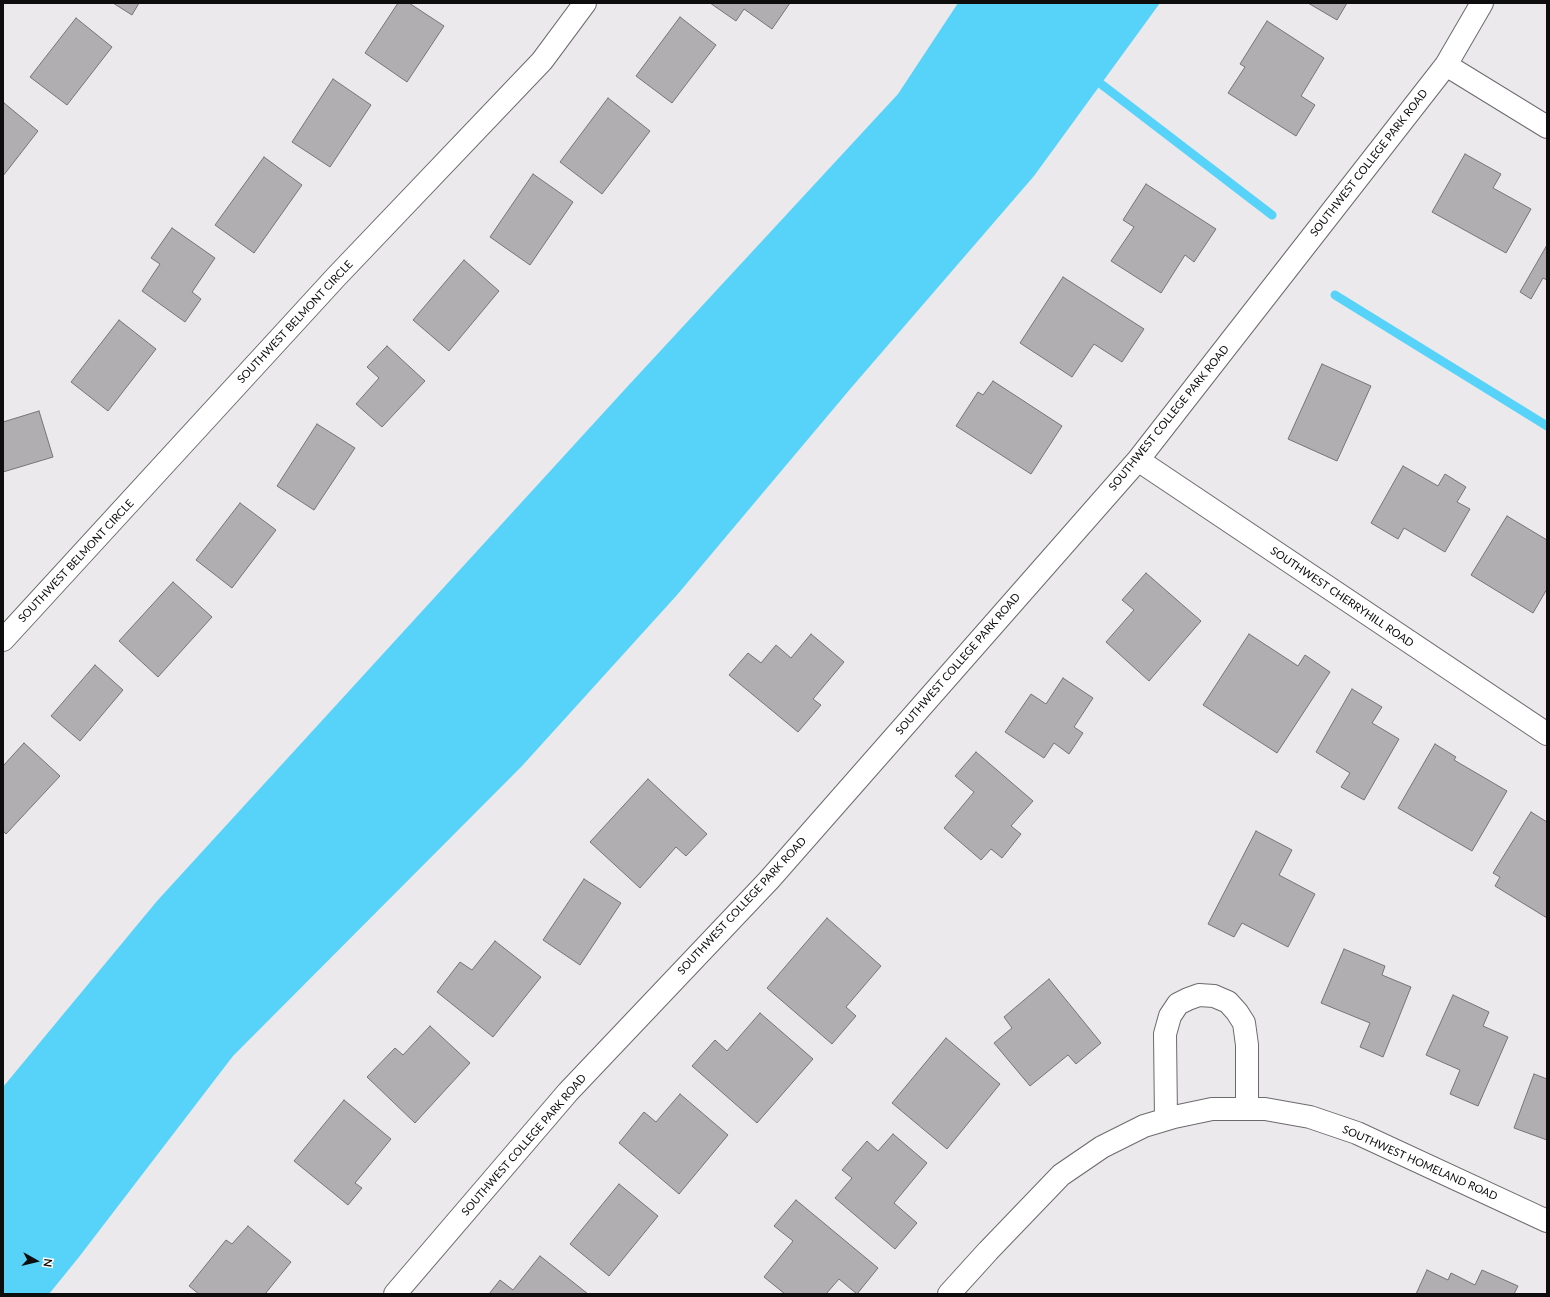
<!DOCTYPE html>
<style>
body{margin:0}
#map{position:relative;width:1550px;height:1297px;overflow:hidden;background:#ebe9eb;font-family:Lato,sans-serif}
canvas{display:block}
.frame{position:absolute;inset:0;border:4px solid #0d0d0e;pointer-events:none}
.north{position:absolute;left:16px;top:1241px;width:40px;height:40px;-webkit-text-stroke:3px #fff;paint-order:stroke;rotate:98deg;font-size:11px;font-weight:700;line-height:16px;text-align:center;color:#0d0d0e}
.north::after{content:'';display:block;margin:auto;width:14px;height:18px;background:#0d0d0e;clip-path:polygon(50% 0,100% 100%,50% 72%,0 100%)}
</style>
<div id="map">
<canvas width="1550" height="1297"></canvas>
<div class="frame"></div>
<div class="north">N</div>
</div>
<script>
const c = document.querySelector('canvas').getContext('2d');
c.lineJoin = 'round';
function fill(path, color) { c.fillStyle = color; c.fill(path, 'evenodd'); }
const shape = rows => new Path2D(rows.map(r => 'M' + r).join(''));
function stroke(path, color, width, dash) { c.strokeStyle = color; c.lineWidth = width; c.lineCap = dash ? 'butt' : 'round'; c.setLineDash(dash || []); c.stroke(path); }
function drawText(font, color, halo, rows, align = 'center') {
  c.font = font + ' Lato,sans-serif'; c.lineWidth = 3; c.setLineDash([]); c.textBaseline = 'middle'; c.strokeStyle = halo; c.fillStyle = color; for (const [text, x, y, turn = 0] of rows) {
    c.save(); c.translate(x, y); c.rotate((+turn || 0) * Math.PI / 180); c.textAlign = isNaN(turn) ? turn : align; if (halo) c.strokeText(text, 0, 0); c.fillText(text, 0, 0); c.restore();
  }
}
fill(shape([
 [958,3,1160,3,1034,176,851,388,677,595,522,766,233,1056,79,1257,49,1294,3,1294,3,1087,157,901,627,387,898,94]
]), '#57d3f9');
stroke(shape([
 [1101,84,1272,215],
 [1335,295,1547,426]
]), '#57d3f9', 9);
const building = shape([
 [113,3,139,3,132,15,113,3],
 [398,3,409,3,444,26,407,82,365,53,398,3],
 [710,3,790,3,772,29,744,9,736,21,710,3],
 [1308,3,1347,3,1337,20,1308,3],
 [680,17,716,45,672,103,636,76,680,17],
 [76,18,112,47,67,105,30,77,76,18],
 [1267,21,1324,58,1301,96,1315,105,1296,136,1228,93,1245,67,1240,64,1267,21],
 [333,79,371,105,330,167,292,142,333,79],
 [608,98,650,131,602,194,560,162,608,98],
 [4,103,38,131,3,176,3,104,4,103],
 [1465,154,1501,174,1493,188,1531,209,1506,253,1432,212,1465,154],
 [264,157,302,185,254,253,215,225,264,157],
 [533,174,573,202,530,265,490,237,533,174],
 [1146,184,1216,229,1194,262,1185,255,1161,293,1111,261,1134,227,1123,220,1146,184],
 [172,228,215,258,192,292,201,299,185,322,142,291,160,264,151,258,172,228],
 [1547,245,1547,280,1543,278,1531,299,1520,292,1547,245],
 [464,260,499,291,449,351,413,320,464,260],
 [1063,277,1144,329,1122,362,1094,344,1072,377,1020,343,1063,277],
 [119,320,156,349,108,411,71,382,119,320],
 [387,346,425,381,382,427,356,404,379,378,367,367,387,346],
 [1322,364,1371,386,1337,461,1288,439,1322,364],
 [993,381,1062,426,1031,474,956,426,978,392,983,395,993,381],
 [39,411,53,457,3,472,3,422,39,411],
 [317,424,355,448,314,510,277,486,317,424],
 [1403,466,1438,486,1445,474,1466,487,1457,502,1470,509,1445,552,1404,528,1398,539,1371,523,1403,466],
 [240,503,276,530,232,588,196,560,240,503],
 [1507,516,1547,540,1547,589,1533,613,1471,575,1507,516],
 [1146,573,1201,621,1149,681,1106,642,1134,610,1122,600,1146,573],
 [173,582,212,617,158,677,119,641,173,582],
 [811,634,844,662,813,699,821,705,798,732,729,675,748,653,761,663,776,645,791,658,811,634],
 [1249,634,1298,666,1305,655,1330,672,1277,753,1203,705,1249,634],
 [95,665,123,690,80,741,51,716,95,665],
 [1063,678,1093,698,1074,727,1083,733,1069,754,1054,743,1044,758,1005,732,1031,694,1046,704,1063,678],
 [1352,689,1382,707,1372,723,1399,739,1364,800,1341,787,1350,773,1316,752,1352,689],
 [24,743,60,776,6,834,3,831,3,766,24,743],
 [1435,744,1456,757,1454,760,1507,791,1472,851,1398,808,1435,744],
 [976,752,1033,801,1011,826,1021,834,1002,858,991,849,981,860,944,828,974,792,955,776,976,752],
 [648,779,707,834,686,856,676,847,640,888,590,842,648,779],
 [1531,812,1547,822,1547,918,1495,886,1500,877,1493,873,1531,812],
 [1256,831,1292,850,1279,875,1315,894,1288,947,1242,923,1234,937,1208,924,1256,831],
 [584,879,621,903,580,965,543,940,584,879],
 [827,918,881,966,846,1007,856,1016,832,1044,767,988,827,918],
 [495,941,541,977,493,1037,437,992,460,962,472,970,495,941],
 [1344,949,1385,966,1382,975,1411,987,1383,1057,1360,1047,1370,1023,1321,1003,1344,949],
 [1049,979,1101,1043,1076,1064,1068,1055,1030,1086,994,1043,1012,1028,1004,1017,1049,979],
 [1453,995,1489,1012,1483,1026,1508,1037,1478,1106,1450,1094,1460,1070,1426,1055,1453,995],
 [760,1013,813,1059,757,1123,692,1066,715,1040,727,1051,760,1013],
 [430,1026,470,1063,415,1123,367,1077,395,1048,403,1055,430,1026],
 [946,1038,1000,1084,947,1149,892,1103,946,1038],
 [1534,1074,1547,1079,1547,1140,1514,1128,1534,1074],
 [680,1094,728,1135,679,1194,619,1143,644,1112,656,1122,680,1094],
 [344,1100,391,1139,355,1183,362,1188,348,1205,294,1161,344,1100],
 [893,1134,927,1163,894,1203,917,1223,895,1249,835,1198,852,1178,842,1170,867,1141,878,1151,893,1134],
 [619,1184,658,1216,609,1276,570,1244,619,1184],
 [796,1200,878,1268,857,1294,839,1279,826,1294,785,1294,764,1277,793,1241,774,1226,796,1200],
 [248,1226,291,1262,265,1294,199,1294,189,1286,226,1240,232,1244,248,1226],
 [540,1256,588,1294,489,1294,500,1280,513,1290,540,1256],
 [1427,1270,1448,1280,1451,1273,1475,1285,1482,1270,1518,1286,1514,1294,1416,1294,1427,1270]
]);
fill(building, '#b0aeb1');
stroke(building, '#757476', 1);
const minor = shape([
 [1446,65,1547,127],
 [1138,460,1547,734],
 [3,640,336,277,542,61,585,3],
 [1166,1119,1165,1034,1170,1016,1178,1004,1188,999,1199,995,1214,996,1228,1002,1237,1012,1244,1023,1247,1045,1247,1109],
 [395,1294,568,1092,769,880,1138,460,1446,65,1482,3],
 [949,1294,988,1251,1061,1175,1102,1147,1144,1126,1174,1117,1212,1109,1265,1109,1310,1117,1357,1133,1547,1221]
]);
stroke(minor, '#6c6a6d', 24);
stroke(minor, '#fff', 22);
drawText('11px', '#0d0d0e', '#fff', [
 ["SOUTHWEST COLLEGE PARK ROAD",1369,163,-52],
 ["SOUTHWEST BELMONT CIRCLE",295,322,-47],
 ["SOUTHWEST COLLEGE PARK ROAD",1169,418,-51],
 ["SOUTHWEST BELMONT CIRCLE",76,561,-47],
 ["SOUTHWEST CHERRYHILL ROAD",1342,597,34],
 ["SOUTHWEST COLLEGE PARK ROAD",958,664,-49],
 ["SOUTHWEST COLLEGE PARK ROAD",742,906,-47],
 ["SOUTHWEST COLLEGE PARK ROAD",524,1145,-49],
 ["SOUTHWEST HOMELAND ROAD",1420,1163,24]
]);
</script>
